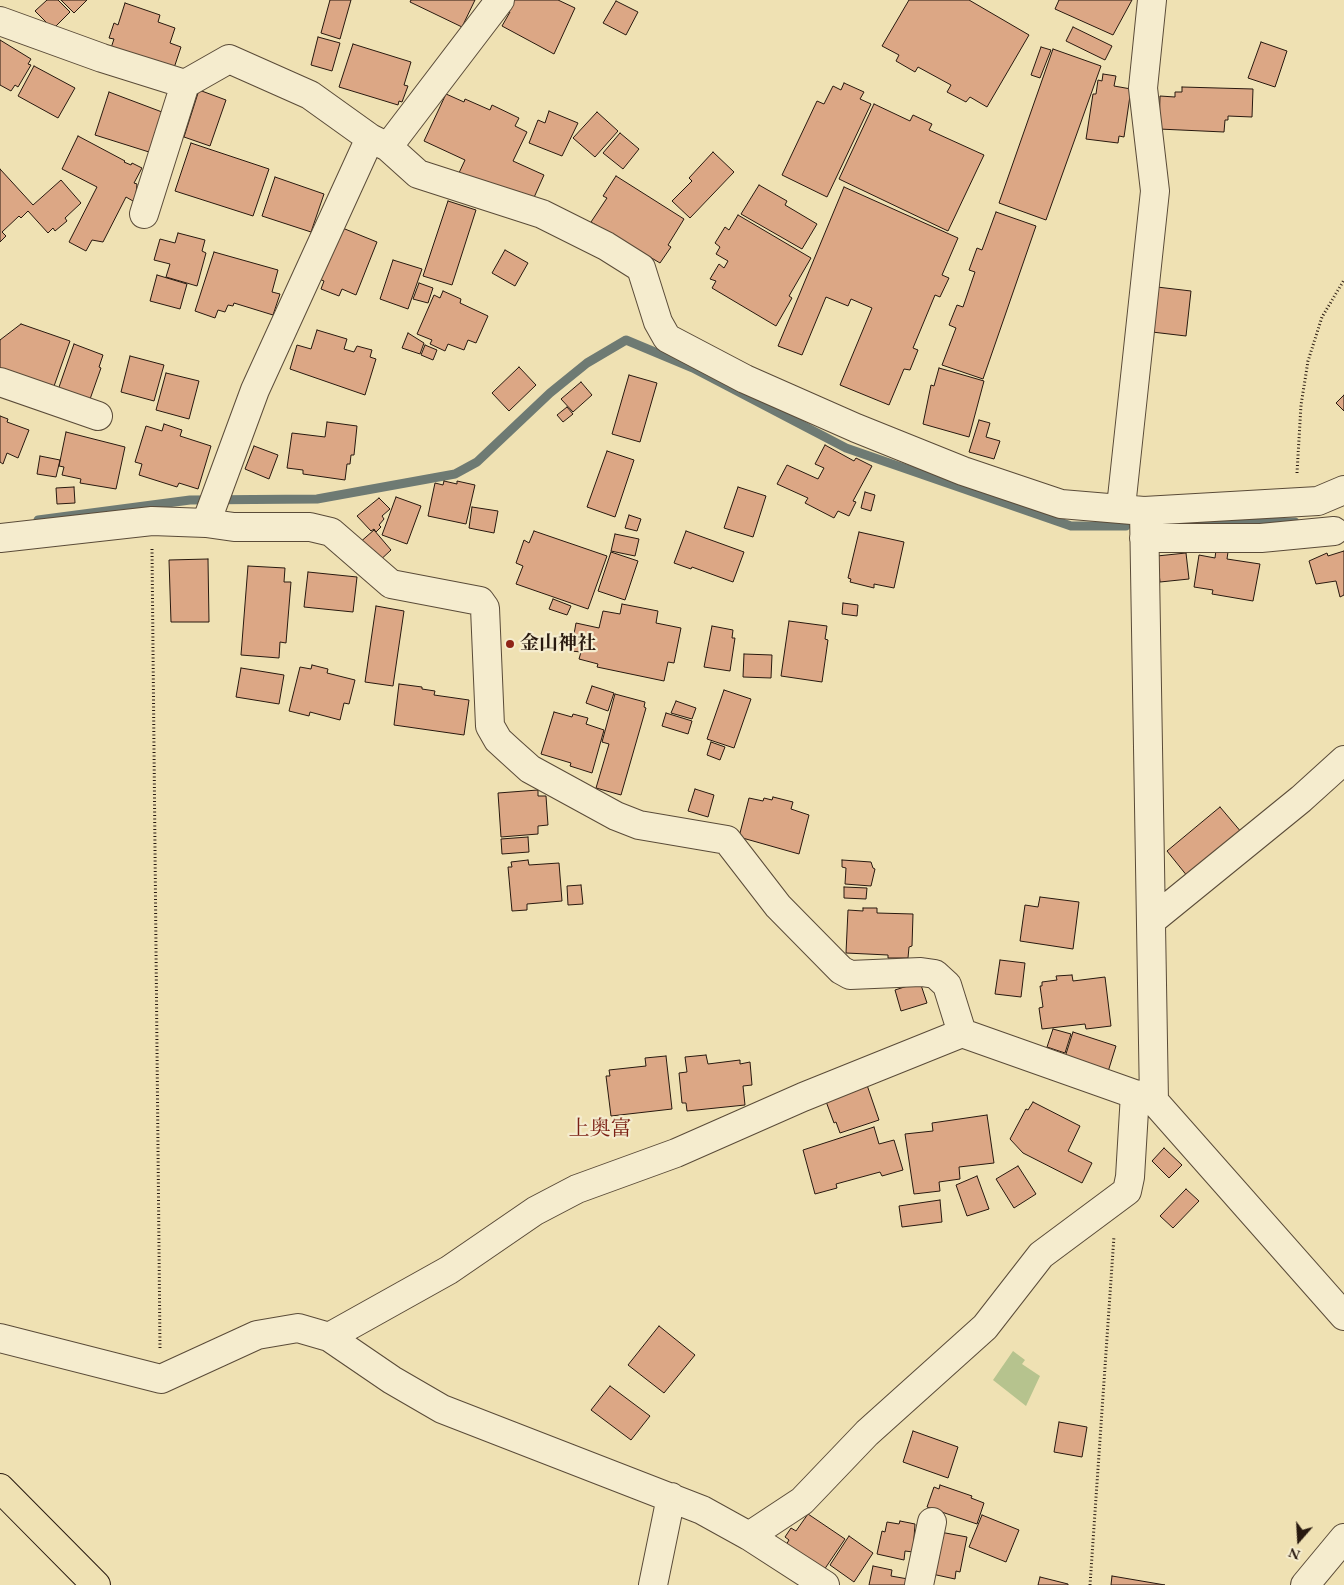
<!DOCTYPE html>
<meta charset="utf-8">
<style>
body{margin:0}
#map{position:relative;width:1344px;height:1585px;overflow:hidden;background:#efe1b3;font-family:"EB Garamond",serif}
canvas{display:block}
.north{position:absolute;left:1274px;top:1515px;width:50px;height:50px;-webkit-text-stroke:4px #f5ecce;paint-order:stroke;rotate:199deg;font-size:14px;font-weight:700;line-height:20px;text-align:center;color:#28190f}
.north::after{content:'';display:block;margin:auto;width:18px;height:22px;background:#28190f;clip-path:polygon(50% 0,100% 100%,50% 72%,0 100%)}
</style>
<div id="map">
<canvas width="1344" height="1585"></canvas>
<div class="north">N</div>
</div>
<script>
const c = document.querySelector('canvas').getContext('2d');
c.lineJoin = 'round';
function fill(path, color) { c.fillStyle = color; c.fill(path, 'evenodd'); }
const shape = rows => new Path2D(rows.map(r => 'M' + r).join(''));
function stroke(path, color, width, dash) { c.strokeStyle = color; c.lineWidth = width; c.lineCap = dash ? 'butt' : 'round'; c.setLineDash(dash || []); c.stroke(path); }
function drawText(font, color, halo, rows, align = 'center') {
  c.font = font + ' "EB Garamond","Noto Serif JP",serif'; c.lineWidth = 4.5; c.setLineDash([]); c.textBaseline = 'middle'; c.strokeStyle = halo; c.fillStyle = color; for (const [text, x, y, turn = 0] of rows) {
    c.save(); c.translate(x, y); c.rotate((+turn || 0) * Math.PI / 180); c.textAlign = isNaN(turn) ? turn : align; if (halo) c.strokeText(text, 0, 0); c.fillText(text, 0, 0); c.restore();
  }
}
fill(shape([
 [1013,1351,1025,1360,1022,1364,1040,1376,1026,1406,993,1380]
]), '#b6c38e');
stroke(shape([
 [38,520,190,500,317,499,455,474,477,462,550,393,587,363,626,340,693,368,846,448,1071,526,1126,526],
 [1158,524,1295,522]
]), '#6e7a73', 9);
const building = shape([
 [47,0,58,0,70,12,53,29,35,11,47,0],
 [61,0,87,0,74,13,61,0],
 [330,0,351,0,340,39,321,33,330,0],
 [411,0,475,0,462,27,410,2,411,0],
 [512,0,558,0,575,8,554,54,502,26,510,12,507,10,512,0],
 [909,0,969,0,1029,35,987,107,970,97,966,102,947,92,951,85,918,67,915,72,896,61,899,55,882,46,909,0],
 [1059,0,1132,0,1113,35,1055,9,1059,0],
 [616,1,638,12,626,35,603,23,616,1],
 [125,3,160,15,158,22,175,28,170,43,181,47,173,71,110,51,114,39,109,38,114,23,118,25,125,3],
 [1073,27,1112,46,1105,60,1066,41,1073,27],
 [318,37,340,43,332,71,311,65,318,37],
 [0,40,31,59,28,64,31,65,18,87,15,85,11,91,0,85,0,40],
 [1261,42,1287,51,1275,87,1248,78,1261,42],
 [353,44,411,62,404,85,408,86,402,102,399,101,398,105,339,87,353,44],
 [1041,47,1051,50,1040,78,1031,75,1041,47],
 [1053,49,1101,66,1046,220,999,203,1053,49],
 [34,66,75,88,58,118,18,96,34,66],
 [1103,74,1116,76,1114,86,1131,89,1124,137,1119,136,1118,143,1086,139,1093,94,1096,94,1098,80,1102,81,1103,74],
 [844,83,864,92,860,99,871,104,827,197,782,175,817,101,824,104,833,86,841,90,844,83],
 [1182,87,1253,89,1252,117,1228,116,1228,120,1225,120,1224,132,1159,129,1160,96,1175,97,1175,92,1182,92,1182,87],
 [199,90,226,100,210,146,184,137,199,90],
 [109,92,162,112,149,152,95,135,109,92],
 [446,94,464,102,465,99,490,110,492,105,519,118,515,126,527,132,513,161,544,175,532,202,458,175,465,160,424,141,446,94],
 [874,104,910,121,913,115,932,124,929,130,984,155,948,231,839,179,874,104],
 [549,111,578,123,562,156,529,143,538,120,545,123,549,111],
 [597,112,618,131,595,157,573,138,597,112],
 [620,133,639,149,623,169,603,153,620,133],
 [78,136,125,161,124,162,131,165,132,163,142,168,134,183,137,184,136,194,133,201,126,197,103,242,92,240,86,251,69,242,97,187,62,169,78,136],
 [191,143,269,169,253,216,175,191,191,143],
 [713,152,734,172,690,218,672,201,692,181,689,178,713,152],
 [0,169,33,205,61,180,81,203,65,218,67,221,55,231,53,228,48,233,28,211,21,218,19,216,2,232,6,236,0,242,0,169],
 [616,176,684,219,668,245,671,247,660,263,591,222,607,198,603,196,616,176],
 [275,177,324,194,311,232,262,216,275,177],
 [759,185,787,201,785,205,817,224,802,249,741,214,759,185],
 [844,187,958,238,942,275,949,278,940,297,935,295,913,348,918,350,910,370,904,369,889,405,840,385,872,308,851,299,848,306,826,297,802,355,778,346,844,187],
 [448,201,476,210,452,285,423,276,448,201],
 [996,212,1036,226,983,379,942,365,956,328,949,325,957,305,963,307,975,272,969,270,977,248,982,250,996,212],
 [738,215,811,258,789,296,792,298,776,326,712,288,716,281,710,279,719,264,724,268,728,261,716,254,720,247,715,243,725,227,729,230,738,215],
 [340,227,377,242,356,295,342,289,339,296,321,289,324,281,319,279,340,227],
 [178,233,205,240,202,251,206,253,197,286,166,277,170,264,154,260,160,239,175,243,178,233],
 [505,250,528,263,515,286,492,273,505,250],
 [214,252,278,270,272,292,280,294,273,315,234,303,233,306,228,305,225,312,218,310,215,318,195,311,214,252],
 [393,260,422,269,408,309,380,299,393,260],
 [157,275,187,284,180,309,150,301,157,275],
 [419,283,433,288,428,303,413,299,419,283],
 [1157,287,1191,291,1186,336,1152,332,1157,287],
 [443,291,461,299,460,303,488,316,476,343,468,340,464,350,448,344,445,351,430,344,432,340,417,334,434,295,440,298,443,291],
 [21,324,70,341,53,389,0,370,0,340,21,324],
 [317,330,347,339,344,349,354,352,357,346,372,350,370,357,376,359,365,395,290,369,297,345,311,349,317,330],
 [408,333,424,343,420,354,402,348,408,333],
 [74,344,103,355,99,367,101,368,89,402,58,390,74,344],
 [425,345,437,350,433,360,421,355,425,345],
 [130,356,164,365,154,401,121,392,130,356],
 [519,367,536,385,509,411,492,393,519,367],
 [939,368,984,381,969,437,923,424,931,385,934,386,939,368],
 [166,373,199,381,189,419,156,410,166,373],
 [629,375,657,383,640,442,612,434,629,375],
 [581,382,592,395,573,412,561,399,581,382],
 [1344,395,1344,411,1336,403,1344,395],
 [567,407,573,414,563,422,557,415,567,407],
 [0,416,8,419,7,422,29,430,18,458,7,453,3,464,0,462,0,416],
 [979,420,990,423,986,437,1000,441,994,459,969,452,979,420],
 [327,422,357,426,354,455,351,455,350,464,347,464,345,480,303,474,303,470,287,468,292,433,325,437,327,422],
 [164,424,182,430,180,436,211,446,198,489,179,483,177,487,139,475,142,464,135,462,146,426,162,431,164,424],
 [66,432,125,447,116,489,80,483,81,479,62,475,64,467,59,466,66,432],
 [825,445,854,461,856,458,872,466,853,501,856,502,849,516,838,511,834,518,805,503,808,498,777,484,787,465,818,479,824,468,815,464,825,445],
 [254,446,278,455,269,479,245,469,254,446],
 [607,451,634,460,615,517,587,507,607,451],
 [40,456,60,460,56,477,37,474,40,456],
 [444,481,457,484,457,481,475,485,466,524,428,516,435,483,443,485,444,481],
 [74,487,75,503,57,504,56,488,74,487],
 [738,487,766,496,753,537,724,528,738,487],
 [865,492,875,495,871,511,861,508,865,492],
 [396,497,421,506,407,544,382,535,396,497],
 [379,498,390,509,382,516,384,519,379,525,381,527,376,532,374,529,371,531,357,516,379,498],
 [472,507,498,511,494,533,469,528,472,507],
 [629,515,641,519,637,531,625,528,629,515],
 [374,530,391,550,376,564,358,544,374,530],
 [534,531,607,556,588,609,516,584,523,566,516,563,524,540,529,543,534,531],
 [686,531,744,552,733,582,692,567,691,569,674,563,686,531],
 [859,532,904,542,894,588,874,584,874,588,850,582,851,579,848,578,859,532],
 [615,534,639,539,635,556,611,551,615,534],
 [1216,550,1228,552,1227,559,1260,564,1253,601,1212,594,1213,590,1194,587,1199,555,1215,558,1216,550],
 [1344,551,1344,595,1340,597,1336,581,1316,584,1309,561,1327,553,1328,556,1344,551],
 [611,552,638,561,625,600,598,591,611,552],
 [1186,553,1189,579,1160,582,1157,556,1186,553],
 [208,559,209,622,171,622,169,560,208,559],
 [248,566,285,568,284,582,291,582,286,643,280,642,279,658,241,655,248,566],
 [308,572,357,577,353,612,304,607,308,572],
 [553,599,571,606,567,615,549,609,553,599],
 [843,603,858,605,857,616,842,614,843,603],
 [622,604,658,611,656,623,681,628,674,663,668,662,664,681,597,667,598,664,579,659,581,652,571,651,576,623,599,628,603,611,620,614,622,604],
 [376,606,404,611,393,686,365,682,376,606],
 [789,621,827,626,825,639,828,640,822,682,781,676,789,621],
 [712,626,733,630,732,638,735,638,730,671,704,667,712,626],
 [744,654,772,655,771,678,743,677,744,654],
 [312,665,328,669,327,673,355,680,349,704,344,703,340,720,310,712,309,716,289,711,300,667,311,669,312,665],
 [241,668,284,675,279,704,236,697,241,668],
 [399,684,422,687,422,689,435,691,434,695,469,700,464,735,394,725,399,684],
 [592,686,614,693,608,711,586,703,592,686],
 [724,690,751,699,734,748,707,739,724,690],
 [615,694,645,702,644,707,646,708,621,795,596,788,609,744,602,742,615,694],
 [676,701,696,708,692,719,671,713,676,701],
 [554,712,572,717,573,714,588,718,586,724,604,730,592,773,570,766,571,763,541,754,554,712],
 [666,713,692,721,688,734,662,726,666,713],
 [711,742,725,747,720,760,707,755,711,742],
 [695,789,714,795,708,817,688,811,695,789],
 [538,790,538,796,546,796,548,825,538,826,538,834,501,837,498,793,538,790],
 [773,797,793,802,791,809,809,815,799,854,739,837,749,798,763,801,764,798,772,800,773,797],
 [1220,807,1242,833,1188,877,1167,851,1220,807],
 [528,837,529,852,502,854,501,839,528,837],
 [528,860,529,865,559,863,562,901,527,904,527,910,512,911,508,867,512,867,511,862,528,860],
 [842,860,871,862,873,868,875,869,871,886,845,884,846,868,842,867,842,860],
 [581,885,583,904,568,905,567,886,581,885],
 [844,887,867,888,866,899,844,898,844,887],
 [1040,897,1079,902,1073,949,1020,941,1025,905,1038,907,1040,897],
 [863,908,877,908,877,913,913,914,912,946,909,947,908,958,888,958,888,955,846,953,848,910,863,911,863,908],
 [1000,960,1025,963,1021,997,995,994,1000,960],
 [1072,975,1073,981,1105,977,1111,1026,1086,1029,1085,1024,1042,1029,1039,1008,1043,1007,1040,986,1042,986,1042,982,1057,980,1056,976,1072,975],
 [920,982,927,1003,901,1011,895,990,920,982],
 [1053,1029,1071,1034,1065,1053,1047,1047,1053,1029],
 [1073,1032,1116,1046,1107,1075,1065,1057,1073,1032],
 [706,1055,708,1064,740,1060,740,1064,750,1062,752,1085,743,1086,745,1105,687,1111,686,1103,682,1103,679,1073,687,1072,685,1057,706,1055],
 [666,1056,672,1109,611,1116,606,1076,610,1076,609,1070,646,1066,645,1058,666,1056],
 [867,1085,879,1120,840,1133,836,1122,834,1123,824,1096,867,1085],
 [1033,1102,1080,1126,1068,1151,1092,1163,1082,1183,1023,1153,1010,1139,1026,1109,1028,1110,1033,1102],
 [987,1115,994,1163,959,1167,960,1179,939,1182,940,1191,914,1194,905,1134,933,1131,932,1123,987,1115],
 [874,1127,879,1144,894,1140,903,1170,882,1176,880,1172,836,1184,837,1188,815,1194,803,1150,874,1127],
 [1164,1148,1182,1165,1169,1178,1152,1161,1164,1148],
 [1018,1166,1036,1194,1014,1208,996,1179,1018,1166],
 [977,1176,989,1209,967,1216,956,1185,977,1176],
 [1186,1189,1199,1201,1173,1228,1160,1216,1186,1189],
 [940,1200,942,1222,902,1227,899,1206,940,1200],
 [659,1326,695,1355,664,1393,628,1365,659,1326],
 [610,1386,650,1416,631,1440,591,1410,610,1386],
 [1059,1422,1087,1427,1082,1457,1054,1452,1059,1422],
 [913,1431,958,1447,948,1478,903,1462,913,1431],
 [940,1485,972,1496,971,1498,984,1503,977,1524,927,1507,934,1487,939,1489,940,1485],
 [808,1514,845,1539,824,1570,786,1545,789,1540,785,1537,791,1528,796,1531,808,1514],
 [982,1515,1019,1530,1006,1562,969,1547,982,1515],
 [900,1521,915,1524,913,1552,905,1551,904,1560,877,1554,882,1531,885,1532,887,1522,899,1524,900,1521],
 [940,1532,967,1537,960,1572,956,1571,955,1579,932,1574,940,1532],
 [849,1536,873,1553,854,1582,830,1565,849,1536],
 [873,1566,892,1570,891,1576,908,1579,906,1585,869,1585,873,1566],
 [1112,1576,1165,1585,1111,1585,1112,1576],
 [1040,1577,1068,1584,1068,1585,1038,1585,1040,1577]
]);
fill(building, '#dca785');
stroke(building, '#28190f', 1);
const minor = shape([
 [0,21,102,58,185,84,229,59,310,95,370,138,388,147,418,174,542,214,606,246,641,268,658,322,667,338,745,379,856,428,963,471,1061,504,1144,511,1318,501,1344,490],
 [388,147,500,0],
 [144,214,185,84],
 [0,382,98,416],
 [1121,507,1155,191,1143,88,1152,0],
 [1144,511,1154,1101],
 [206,523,255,390,370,138],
 [0,538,152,521,206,523,234,527,310,527,331,532,391,584,480,601,485,608,490,726,498,740,510,751,530,769,616,816,639,825,727,840,778,906,841,970,850,975,921,972,935,974,947,985,962,1033],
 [1144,538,1261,538,1334,531],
 [1151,921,1301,799,1344,760],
 [329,1337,449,1270,535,1211,577,1189,676,1153,803,1097,962,1033,1154,1101,1344,1316],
 [0,1338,161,1379,257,1335,298,1328,329,1337,392,1380,442,1409,702,1510,749,1536,825,1585],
 [749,1536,802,1501,867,1433,985,1327,1041,1255,1127,1191,1130,1177,1135,1094],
 [653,1585,671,1497],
 [919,1585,932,1522],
 [1305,1585,1344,1538]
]);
const major = shape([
 [0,1488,96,1585]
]);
stroke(minor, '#5a4b38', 30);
stroke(major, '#28190f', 30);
stroke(shape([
 [1297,473,1301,405,1308,361,1322,317,1344,280],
 [152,549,160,1348],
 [1090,1585,1114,1236]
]), '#28190f', 3, [1, 2.5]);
stroke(minor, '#f5ecce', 28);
stroke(major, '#efe1b3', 28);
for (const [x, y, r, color] of [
 [510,644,5,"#8f2418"]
]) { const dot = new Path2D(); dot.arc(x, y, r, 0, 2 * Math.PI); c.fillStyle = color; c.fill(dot); stroke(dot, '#f5ecce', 2); }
drawText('bold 19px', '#28190f', '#f5ecce', [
 ["金山神社",520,644]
], 'left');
drawText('21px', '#7a1f14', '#f5ecce', [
 ["上奥富",600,1129]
]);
</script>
